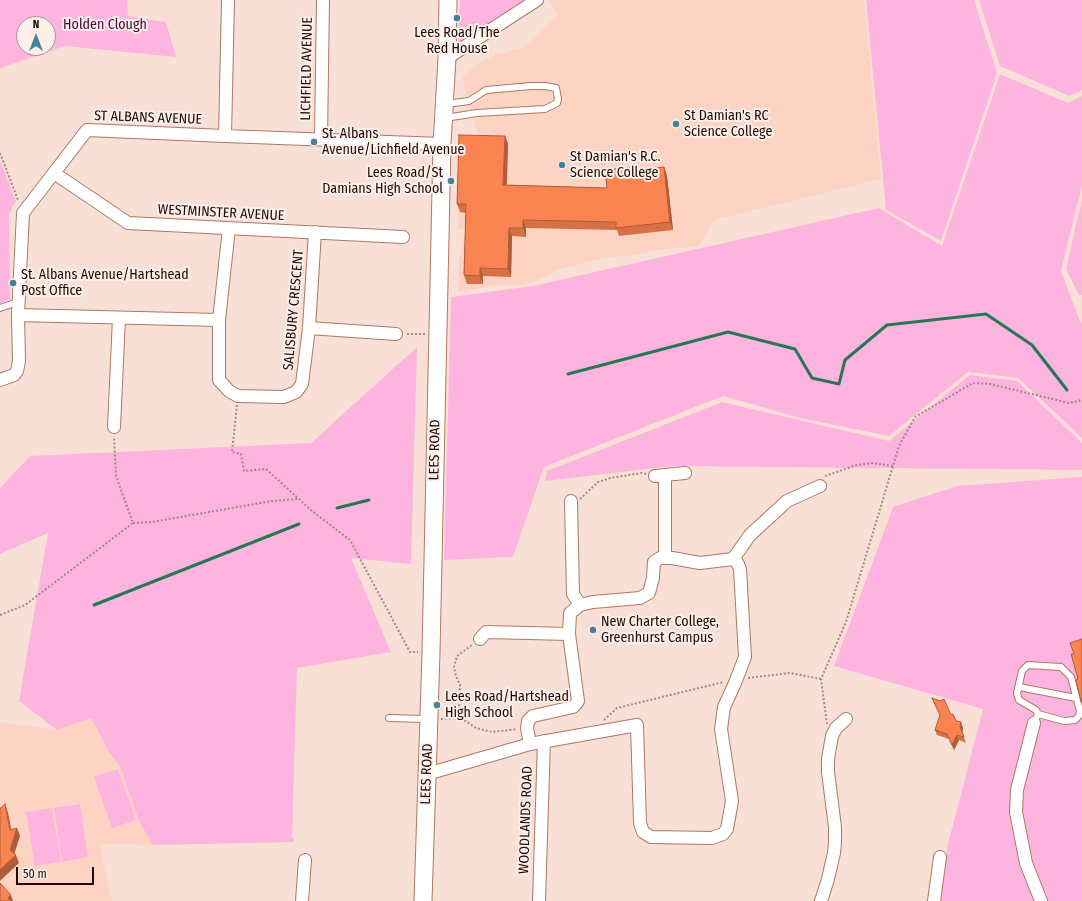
<!DOCTYPE html>
<style>
body{margin:0}
#map{position:relative;width:1082px;height:901px;overflow:hidden;background:#f9e0d6;font-family:"Fira Sans Condensed",sans-serif}
canvas{display:block}
.north{position:absolute;left:16px;top:16px;width:40px;height:40px;box-sizing:border-box;background:#fdf0eb;border:1px solid #a4948f;border-radius:50%;rotate:0deg;font-size:11px;font-weight:700;line-height:16px;text-align:center;color:#1e0a04}
.north::after{content:'';display:block;margin:auto;width:14px;height:18px;background:#448298;clip-path:polygon(50% 0,100% 100%,50% 72%,0 100%)}
.scale{position:absolute;left:16px;top:867px;width:78px;height:18px;box-sizing:border-box;border:2px solid #1e0a04;border-top:0;padding-left:5px;font-size:12px;line-height:14px;white-space:nowrap;color:#1e0a04;-webkit-text-stroke:3px #fdf0eb;paint-order:stroke}
</style>
<div id="map">
<canvas width="1082" height="901"></canvas>
<div class="north">N</div>
<div class="scale">50 m</div>
</div>
<script>
const c = document.querySelector('canvas').getContext('2d');
c.lineJoin = 'round';
function fill(path, color) { c.fillStyle = color; c.fill(path, 'evenodd'); }
const shape = rows => new Path2D(rows.map(r => 'M' + r).join(''));
function stroke(path, color, width, dash) { c.strokeStyle = color; c.lineWidth = width; c.lineCap = dash ? 'butt' : 'round'; c.setLineDash(dash || []); c.stroke(path); }
function drawText(font, color, halo, rows, align = 'center') {
  c.font = font + ' "Fira Sans Condensed",sans-serif'; c.lineWidth = 4; c.setLineDash([]); c.textBaseline = 'middle'; c.strokeStyle = halo; c.fillStyle = color; for (const [text, x, y, turn = 0] of rows) {
    c.save(); c.translate(x, y); c.rotate((+turn || 0) * Math.PI / 180); c.textAlign = isNaN(turn) ? turn : align; if (halo) c.strokeText(text, 0, 0); c.fillText(text, 0, 0); c.restore();
  }
}
fill(shape([
 [548,0,864,0,881,179,714,220,699,246,659,250,629,256,607,257,560,269,537,281,518,285,496,285,472,290,458,292,459,259,466,231,458,228,461,147,482,148,462,77,484,60,495,55,521,48,533,39,557,15],
 [90,718,292,839,294,839,294,842,153,845,100,844,112,901,0,901,0,722,57,730]
]), '#fdd4c4');
fill(shape([
 [0,0,127,0,128,16,166,22,176,57,65,46,0,68],
 [24,24,48,24,48,48,24,48],
 [460,0,525,0,458,44],
 [866,0,974,0,997,73,941,241,886,210],
 [979,0,1082,0,1082,90,1069,96,1000,66],
 [1000,74,1068,103,1082,96,1082,185,1061,271,1079,319,1082,323,1082,438,1018,378,968,372,889,436,800,418,723,396,544,467,513,557,444,560,451,297,533,286,879,208,942,246],
 [0,161,16,201,9,214,10,299,0,303],
 [1082,199,1082,295,1079,295,1066,269],
 [417,347,411,564,351,558,391,652,297,668,292,838,294,839,294,842,153,845,139,821,120,766,109,752,91,718,57,730,19,701,48,533,0,554,0,488,30,456,311,443],
 [970,375,1017,381,1082,443,1082,470,673,466,545,481,547,471,722,402,889,441],
 [1082,477,1082,901,940,901,948,844,983,709,834,666,893,507,957,486],
 [118,769,136,820,112,828,94,777],
 [80,804,88,857,62,862,54,808],
 [52,808,61,862,35,866,26,812]
]), '#fdb5e0');
stroke(shape([
 [568,374,728,332,795,349,812,378,839,384,845,360,887,325,986,314,1032,345,1067,390],
 [337,508,369,500],
 [94,605,299,524]
]), '#277654', 3);
const service = shape([
 [445,118,477,113,545,109,557,103,558,99,556,88,545,86,531,86,486,90,469,101,446,104],
 [0,308,18,302],
 [1019,687,1076,698],
 [389,718,427,719],
 [1034,723,1038,714,1036,710,1019,700,1017,693,1022,671,1028,665,1061,667,1071,677,1080,711,1079,716,1075,720,1064,721,1038,714]
]);
const minor = shape([
 [447,58,537,0],
 [225,136,228,0],
 [321,139,323,0],
 [54,173,128,223,403,237],
 [229,228,219,320,219,380,229,391,238,396,284,397,296,392,302,384,309,328,315,232],
 [18,315,219,320],
 [309,328,396,334],
 [0,380,14,375,17,371,19,361,18,315,23,213,87,130,225,136,442,144],
 [114,427,119,318],
 [655,476,685,473],
 [571,501,573,594,580,605],
 [665,558,665,475],
 [733,559,750,535,787,501,820,486],
 [480,639,486,632,569,634],
 [1034,723,1017,790,1016,812,1026,863,1041,901],
 [427,774,530,744,637,725,640,823,643,832,651,837,712,838,723,834,727,829,732,801,721,729,724,707,735,683,745,657,740,569,737,562,733,559,700,563,672,558,660,558,654,562,653,578,649,593,640,598,593,602,580,605,570,613,569,634,578,701,576,704,573,707,533,716,528,721,527,728,530,744],
 [302,901,305,860],
 [539,901,544,741],
 [821,901,828,879,834,853,835,842,835,827,828,772,828,759,832,736,836,728,846,719],
 [934,901,940,857]
]);
const secondary = shape([
 [423,901,431,653,442,144,447,58,448,0]
]);
stroke(service, '#ae7862', 8);
stroke(minor, '#ae7862', 14);
stroke(secondary, '#ae7862', 19);
stroke(shape([
 [0,153,18,200],
 [407,334,425,334],
 [237,405,232,452,241,454,244,471,266,469,312,511,350,540,410,652,418,652],
 [825,476,857,465,872,463,893,466],
 [580,499,598,482,610,478,642,473,646,474],
 [133,523,152,522,272,501,298,499],
 [0,615,25,605,133,523,116,476,114,438],
 [748,678,790,673,821,679],
 [461,718,459,712,460,685,456,676,454,667,457,656,472,645],
 [441,719,461,718,476,728,492,732,517,729],
 [604,720,617,708,724,682],
 [827,724,821,679,846,622,899,446,915,417,973,383,990,384,1069,403,1082,400]
]), '#a18a82', 2, [2, 2]);
stroke(service, '#fff', 6);
stroke(minor, '#fff', 12);
stroke(secondary, '#fff', 17);
fill(shape([
 [505,136,508,144,507,185,607,188,634,167,636,171,664,167,667,176,673,230,619,236,617,230,526,228,526,237,512,236,511,277,483,276,483,284,467,284,464,275,466,213,460,212,457,204],
 [932,698,951,715,963,728,962,732,966,743,959,740,954,750,949,739,937,735,935,730,940,716]
]), '#d67146');
fill(shape([
 [505,136,508,144,506,193,503,185],
 [664,167,667,176,673,230,670,222],
 [523,220,526,228,526,237,523,228],
 [509,228,512,236,511,277,508,269],
 [480,268,483,276,483,284,480,276],
 [961,722,963,728,962,733,960,727],
 [957,735,959,740,954,750,952,745],
 [5,804,8,813,13,838,10,830],
 [17,828,20,836,13,858,16,855,19,863,0,881,0,870,10,850],
 [11,895,13,901,9,901,8,898]
]), '#ae5c39');
const building = shape([
 [459,135,505,136,503,185,607,188,605,170,634,167,635,171,664,167,670,222,616,228,616,222,523,220,523,228,509,228,508,269,480,268,480,276,464,275,466,204,457,204,459,135],
 [1082,639,1082,702,1081,702,1076,680,1078,679,1071,654,1074,654,1070,643,1082,639],
 [932,698,940,701,944,699,951,715,953,714,956,721,961,722,960,727,964,737,957,735,952,745,947,734,935,730,940,715,932,698],
 [5,804,10,830,17,828,10,850,16,855,0,870,0,808,1,808,5,804],
 [0,883,11,895,8,898,11,901,0,901,0,883]
]);
fill(building, '#f98351');
stroke(building, '#ae5c39', 1);
for (const [x, y, r, color] of [
 [457,18,4,"#448298"],
 [676,124,4,"#448298"],
 [314,142,4,"#448298"],
 [562,165,4,"#448298"],
 [451,181,4,"#448298"],
 [13,283,4,"#448298"],
 [593,630,4,"#448298"],
 [437,705,4,"#448298"]
]) { const dot = new Path2D(); dot.arc(x, y, r, 0, 2 * Math.PI); c.fillStyle = color; c.fill(dot); stroke(dot, '#fdf0eb', 1.5); }
drawText('14px', '#4b0537', '#fdf0eb', [
 ["Holden Clough",105,25]
]);
drawText('14px', '#1e0a04', '#fdf0eb', [
 ["Lees Road/The",457,33,"center"],
 ["Red House",457,49,"center"],
 ["St Damian's RC",684,116],
 ["Science College",684,132],
 ["St. Albans",322,134],
 ["Avenue/Lichfield Avenue",322,150],
 ["St Damian's R.C.",570,157],
 ["Science College",570,173],
 ["Lees Road/St",443,173,"right"],
 ["Damians High School",443,189,"right"],
 ["St. Albans Avenue/Hartshead",21,275],
 ["Post Office",21,291],
 ["New Charter College,",601,622],
 ["Greenhurst Campus",601,638],
 ["Lees Road/Hartshead",445,697],
 ["High School",445,713]
], 'left');
drawText('14px', '#1e0a04', '#fdf0eb', [
 ["LICHFIELD AVENUE",307,69,-89],
 ["ST ALBANS AVENUE",148,118,2],
 ["WESTMINSTER AVENUE",221,213,3],
 ["SALISBURY CRESCENT",294,310,-85],
 ["LEES ROAD",435,450,-89],
 ["LEES ROAD",427,774,-88],
 ["WOODLANDS ROAD",526,820,-88]
]);
</script>
